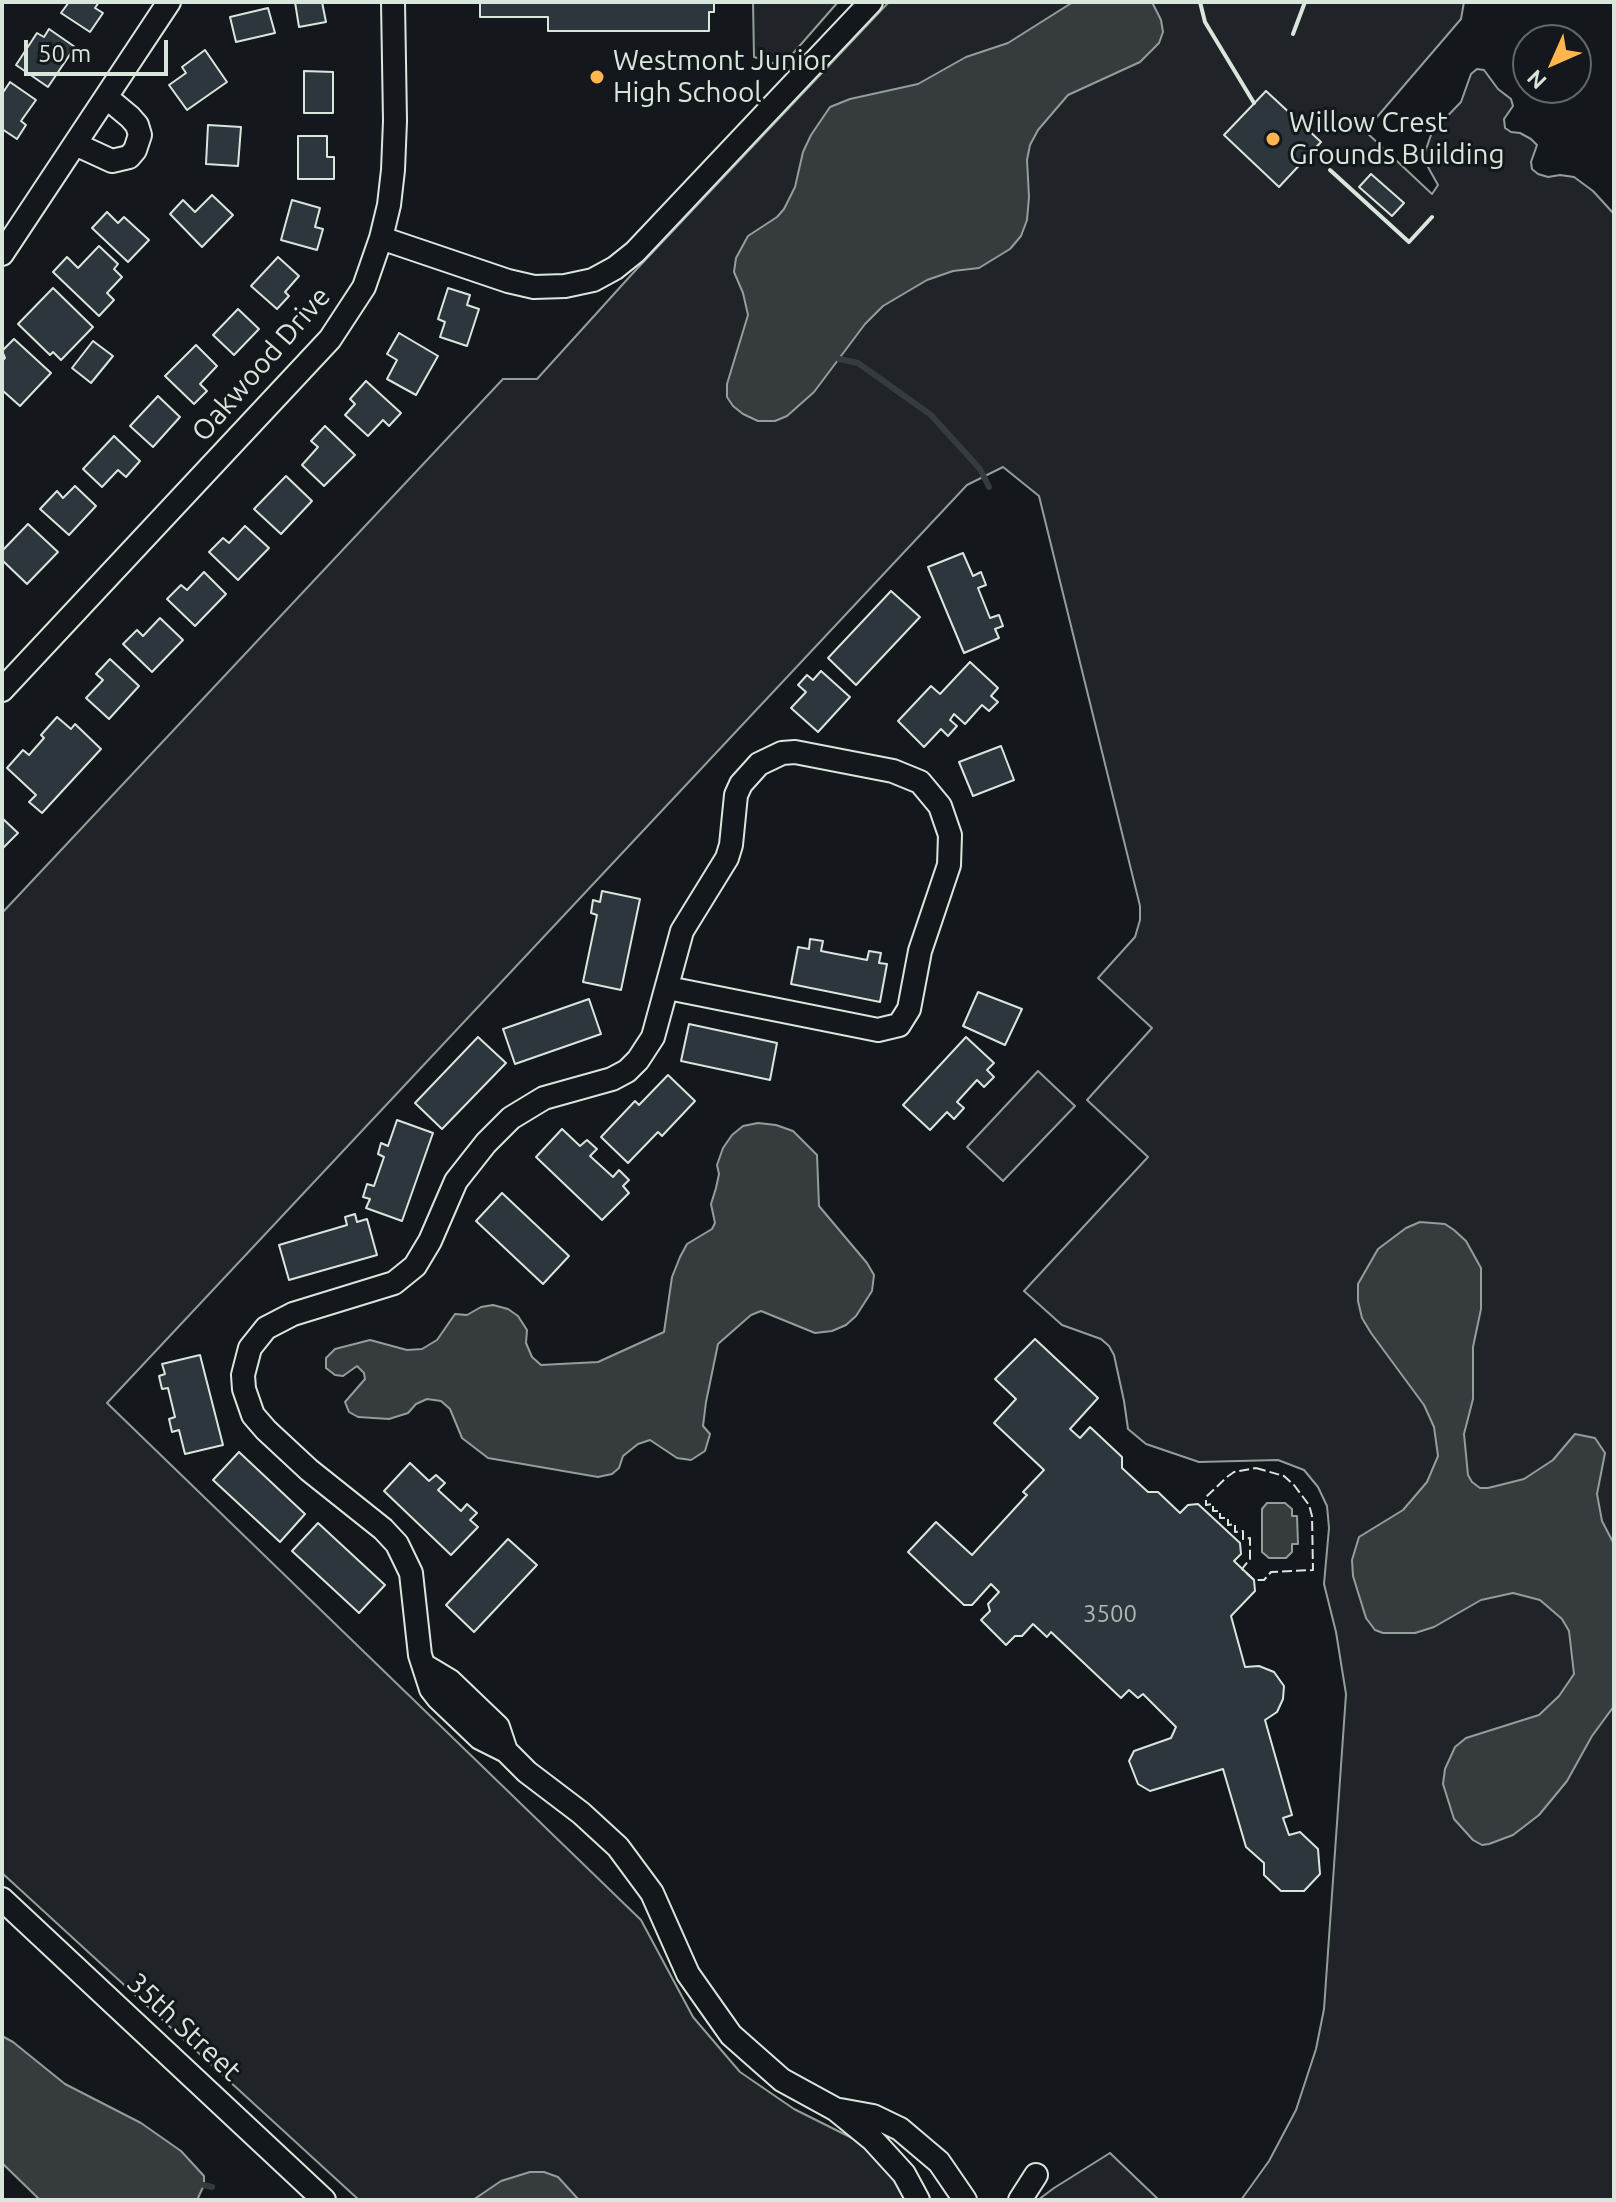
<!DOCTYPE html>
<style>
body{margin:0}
#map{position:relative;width:1616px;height:2202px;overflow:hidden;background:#14181c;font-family:Ubuntu,sans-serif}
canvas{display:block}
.frame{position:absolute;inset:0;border:4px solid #d8e6dc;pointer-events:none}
.north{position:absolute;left:1512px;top:24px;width:80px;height:80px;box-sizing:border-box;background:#14181c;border:2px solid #626a69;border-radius:50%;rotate:225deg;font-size:22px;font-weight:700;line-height:32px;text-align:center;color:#d8e6dc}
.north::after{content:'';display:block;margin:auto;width:28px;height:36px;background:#ffb74d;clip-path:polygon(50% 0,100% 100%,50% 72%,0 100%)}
.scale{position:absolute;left:24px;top:40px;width:144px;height:36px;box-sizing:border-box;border:4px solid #d8e6dc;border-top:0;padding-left:10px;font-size:24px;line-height:28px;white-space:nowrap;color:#d8e6dc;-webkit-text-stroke:6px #14181c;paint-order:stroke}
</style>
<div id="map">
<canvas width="1616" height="2202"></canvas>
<div class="frame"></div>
<div class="north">N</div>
<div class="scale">50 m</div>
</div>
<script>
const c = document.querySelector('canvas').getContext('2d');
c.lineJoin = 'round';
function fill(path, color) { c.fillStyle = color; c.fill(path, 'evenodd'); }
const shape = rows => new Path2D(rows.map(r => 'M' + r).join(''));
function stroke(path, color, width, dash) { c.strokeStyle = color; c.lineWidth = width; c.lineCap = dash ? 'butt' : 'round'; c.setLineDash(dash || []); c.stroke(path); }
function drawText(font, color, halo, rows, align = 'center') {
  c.font = font + ' Ubuntu,sans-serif'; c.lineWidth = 6; c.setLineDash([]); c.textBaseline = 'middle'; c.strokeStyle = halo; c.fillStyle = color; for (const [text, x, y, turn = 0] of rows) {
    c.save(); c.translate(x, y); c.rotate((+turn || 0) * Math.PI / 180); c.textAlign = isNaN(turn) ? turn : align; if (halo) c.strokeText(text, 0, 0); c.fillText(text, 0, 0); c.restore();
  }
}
const green = shape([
 [753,2,838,2,782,66,754,57,753,2],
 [889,2,1464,2,1461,19,1365,131,1432,194,1438,185,1423,158,1432,132,1461,102,1471,74,1477,69,1484,70,1498,89,1511,99,1513,106,1504,119,1505,128,1511,132,1520,133,1531,139,1537,145,1531,162,1532,169,1538,174,1548,177,1560,175,1574,177,1593,191,1614,214,1614,2200,1241,2200,1269,2161,1296,2110,1316,2049,1324,2009,1346,1694,1336,1632,1324,1584,1329,1528,1327,1506,1318,1487,1304,1470,1278,1460,1199,1462,1146,1444,1128,1429,1124,1401,1114,1355,1109,1346,1101,1339,1062,1325,1024,1291,1148,1157,1087,1100,1152,1028,1098,978,1135,937,1140,920,1140,906,1039,496,1003,467,967,485,107,1403,641,1920,693,2017,740,2072,794,2109,854,2139,873,2154,889,2169,905,2200,359,2200,2,1873,2,913,503,379,537,379,633,273,889,2],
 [1038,1071,1075,1106,1003,1181,967,1147,1038,1071],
 [1110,2153,1159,2200,1038,2200,1054,2188,1110,2153]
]);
fill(green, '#202428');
stroke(green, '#939e99', 2);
const water = shape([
 [1073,2,1152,2,1161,20,1163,32,1159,43,1140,62,1068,95,1038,130,1030,145,1027,160,1029,197,1027,220,1021,236,1010,249,979,268,953,271,927,280,883,306,865,324,814,392,787,416,775,421,758,421,743,414,733,406,727,397,727,384,748,315,743,293,734,272,736,258,748,236,777,217,784,209,795,187,803,152,811,135,830,107,850,99,918,84,966,57,1008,43,1073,2],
 [758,1123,776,1125,793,1131,817,1155,819,1206,867,1263,874,1275,872,1291,856,1316,846,1325,832,1331,815,1333,761,1311,751,1315,718,1344,706,1402,703,1426,710,1434,705,1451,691,1460,677,1458,650,1440,638,1444,623,1456,619,1468,612,1474,598,1477,488,1458,462,1438,450,1409,441,1401,427,1399,416,1404,408,1413,389,1419,358,1417,349,1412,345,1402,365,1379,364,1373,357,1366,343,1376,335,1375,326,1368,326,1358,335,1349,370,1340,407,1350,422,1349,437,1340,455,1314,467,1315,481,1307,493,1305,508,1309,518,1316,527,1330,526,1343,532,1357,541,1365,598,1362,664,1332,672,1277,680,1257,687,1244,712,1229,715,1223,711,1204,716,1188,719,1174,717,1165,723,1148,732,1135,743,1126,758,1123],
 [1420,1222,1445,1224,1454,1230,1466,1241,1481,1268,1481,1309,1473,1347,1473,1399,1464,1434,1468,1475,1472,1482,1480,1488,1488,1488,1524,1479,1553,1460,1575,1434,1595,1438,1605,1453,1597,1494,1602,1521,1614,1544,1614,1706,1592,1736,1567,1781,1539,1815,1513,1835,1489,1844,1482,1845,1473,1840,1454,1819,1443,1784,1445,1769,1455,1747,1466,1738,1539,1715,1559,1696,1574,1674,1569,1631,1562,1619,1540,1600,1513,1593,1481,1600,1434,1627,1415,1633,1383,1633,1375,1630,1366,1618,1353,1576,1352,1560,1359,1537,1403,1510,1427,1482,1438,1456,1434,1427,1424,1405,1371,1333,1362,1318,1358,1301,1358,1284,1378,1249,1406,1228,1420,1222],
 [1267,1503,1285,1503,1292,1509,1292,1516,1297,1516,1298,1544,1292,1544,1292,1552,1286,1558,1269,1558,1262,1552,1262,1509,1267,1503],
 [2,2036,13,2042,65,2084,141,2123,181,2151,204,2176,204,2185,197,2200,40,2200,2,2163,2,2036],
 [530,2172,544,2172,558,2177,579,2200,473,2200,501,2181,530,2172]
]);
fill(water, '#363b3e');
stroke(water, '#939e99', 2);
stroke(shape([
 [839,359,858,363,931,415,980,469,989,487],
 [204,2185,212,2187]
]), '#363b3e', 6);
const building = shape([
 [69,2,99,2,95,8,103,13,90,32,61,13,69,2],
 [295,2,322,2,326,22,299,27,295,2],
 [480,2,714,2,714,12,709,12,709,31,548,31,548,17,480,17,480,2],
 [268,8,275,33,236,42,230,17,268,8],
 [49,29,75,47,48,87,16,65,37,33,44,37,49,29],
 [205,50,227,82,187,110,169,85,186,73,182,67,205,50],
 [304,71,333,72,333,113,304,113,304,71],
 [10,82,36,100,21,121,26,125,17,139,2,129,2,94,10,82],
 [1266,91,1321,142,1279,187,1224,135,1266,91],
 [208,125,241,127,238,166,206,164,208,125],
 [298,136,327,136,327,157,334,157,334,179,298,179,298,136],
 [1371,174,1404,203,1392,216,1359,187,1371,174],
 [212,195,233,215,202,247,170,214,183,200,195,212,212,195],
 [292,200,320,208,315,227,323,229,317,250,281,240,292,200],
 [107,212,118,223,124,217,149,240,128,262,92,228,107,212],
 [99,246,118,264,114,269,122,277,107,293,114,300,99,316,53,272,67,257,78,268,99,246],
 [278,257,299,276,285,292,289,296,277,309,251,286,278,257],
 [53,288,93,327,61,360,53,352,50,355,18,324,53,288],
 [448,288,470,295,467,305,479,309,467,346,440,337,445,322,438,319,448,288],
 [238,309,259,329,234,355,213,335,238,309],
 [399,333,438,356,416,395,387,379,397,360,387,354,399,333],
 [14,339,51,373,20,406,2,390,2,361,5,358,2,351,14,339],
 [93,341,113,356,91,383,72,368,93,341],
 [196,345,217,366,200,384,207,391,194,404,165,376,196,345],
 [366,381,401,413,389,426,383,420,368,436,345,415,355,404,350,399,366,381],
 [158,396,180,417,153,447,130,426,158,396],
 [325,426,355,455,324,486,302,465,318,447,311,441,325,426],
 [114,436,140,461,126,477,118,470,102,487,83,469,114,436],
 [286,476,312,501,281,534,254,509,286,476],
 [75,486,96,506,69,535,40,509,57,491,63,498,75,486],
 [28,524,58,552,27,584,2,560,2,551,28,524],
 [245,526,269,548,238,580,209,552,223,538,229,543,245,526],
 [963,553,973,576,981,572,986,585,978,588,990,618,999,615,1003,626,995,629,999,638,964,653,928,567,963,553],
 [204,572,226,594,195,626,167,599,181,585,187,590,204,572],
 [891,591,920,617,856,685,828,658,891,591],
 [160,618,183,640,152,672,123,644,137,630,143,636,160,618],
 [110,659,139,686,109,719,86,698,103,680,96,674,110,659],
 [970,662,998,688,991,696,998,702,989,711,982,705,965,724,954,714,950,720,957,726,948,736,941,729,924,747,898,721,931,686,940,694,970,662],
 [821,671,850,697,818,732,791,708,806,692,798,685,807,675,813,680,821,671],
 [57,717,71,729,75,724,101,749,42,813,29,802,36,795,7,768,23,750,29,755,44,738,41,735,57,717],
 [1001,746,1014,780,973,796,959,762,1001,746],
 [2,818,18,833,2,849,2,818],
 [602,891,640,899,621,990,583,982,597,915,591,913,593,900,600,902,602,891],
 [810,939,823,941,821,951,867,960,869,951,881,953,879,963,887,964,880,1002,791,984,798,947,809,949,810,939],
 [978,992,1022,1009,1005,1045,963,1026,978,992],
 [589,999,601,1034,515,1064,503,1029,589,999],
 [689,1024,777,1043,770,1080,681,1061,689,1024],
 [478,1037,506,1063,442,1129,415,1103,478,1037],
 [966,1037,994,1063,987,1070,994,1077,984,1087,977,1080,957,1102,964,1108,954,1119,947,1112,930,1130,903,1105,966,1037],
 [668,1075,695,1101,662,1136,658,1132,628,1163,601,1137,635,1101,639,1105,668,1075],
 [397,1120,433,1133,402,1221,366,1208,370,1199,363,1197,367,1184,374,1186,384,1157,378,1154,381,1143,388,1146,397,1120],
 [562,1129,580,1146,587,1140,597,1149,590,1156,613,1177,619,1170,629,1180,623,1186,629,1193,602,1220,536,1157,562,1129],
 [502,1193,569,1256,543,1284,476,1221,502,1193],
 [355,1214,357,1222,367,1219,377,1255,289,1280,279,1245,347,1225,345,1217,355,1214],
 [1035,1339,1098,1398,1070,1429,1080,1438,1090,1427,1122,1457,1122,1468,1148,1492,1158,1492,1180,1513,1188,1505,1198,1504,1240,1543,1241,1554,1234,1561,1254,1580,1255,1591,1231,1616,1245,1667,1259,1666,1274,1672,1284,1686,1283,1699,1277,1712,1265,1720,1292,1815,1283,1818,1289,1835,1300,1832,1318,1849,1320,1874,1304,1891,1281,1891,1264,1875,1264,1863,1246,1847,1223,1769,1150,1791,1138,1784,1129,1761,1134,1751,1171,1738,1176,1727,1143,1694,1138,1698,1129,1690,1121,1698,1051,1632,1047,1637,1033,1624,1022,1636,1015,1636,1006,1645,981,1620,990,1611,988,1604,999,1592,991,1584,972,1605,964,1605,908,1552,936,1522,972,1555,1027,1495,1023,1492,1044,1470,994,1423,1016,1399,995,1379,1035,1339],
 [200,1355,223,1445,185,1454,179,1430,172,1432,169,1419,175,1417,168,1388,162,1389,159,1376,165,1374,162,1364,200,1355],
 [239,1452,305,1514,280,1542,213,1480,239,1452],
 [410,1463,429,1481,436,1475,445,1483,438,1490,461,1511,467,1504,477,1513,470,1520,478,1527,451,1555,384,1491,410,1463],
 [318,1523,385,1585,359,1613,292,1551,318,1523],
 [508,1539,537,1565,474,1632,446,1605,508,1539]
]);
fill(building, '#2c363c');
stroke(building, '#d8e6dc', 2);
const minor = shape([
 [75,144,112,161,129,157,135,150,140,135,137,125,130,117,106,97],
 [381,238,508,281,534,287,565,286,593,280,615,268,635,252,871,2],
 [2,254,169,2],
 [2,690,330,339,364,287,381,238,389,205,393,170,395,121,393,2],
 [668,988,878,1030,899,1025,909,1009,920,951,949,865,950,835,940,806,920,782,893,771,795,752,782,753,759,764,741,784,736,795,731,845,727,858,682,931,653,1037,638,1060,627,1071,612,1079,544,1098,511,1118,486,1143,456,1181,430,1241,415,1266,394,1283,293,1314,266,1328,250,1348,243,1375,244,1389,253,1415,266,1430,309,1470,383,1529,397,1544,411,1573,420,1655,431,1689,438,1698,480,1738,506,1751,527,1772,581,1813,618,1847,652,1893,688,1974,731,2035,782,2080,835,2109,873,2140,904,2174,918,2200],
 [425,1666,450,1681,498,1727,506,1751],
 [2,1899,324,2200],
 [840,2110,873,2116,900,2129,939,2162,965,2200],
 [1020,2200,1036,2175]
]);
stroke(minor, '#d8e6dc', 26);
stroke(minor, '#14181c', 22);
stroke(shape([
 [1256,1468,1284,1476,1294,1485,1309,1505,1312,1516,1313,1570,1271,1572,1264,1580,1254,1580,1242,1569,1250,1559,1250,1538,1243,1539,1243,1531,1235,1532,1235,1524,1228,1525,1228,1518,1220,1518,1220,1511,1213,1511,1213,1504,1206,1505,1206,1497,1227,1477,1234,1472,1256,1468]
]), '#d8e6dc', 2, [10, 4]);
stroke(shape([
 [1200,2,1205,22,1254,103],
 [1293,34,1305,2],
 [1330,170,1409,242,1432,217]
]), '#d8e6dc', 4);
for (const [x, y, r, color] of [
 [597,77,8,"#ffb74d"],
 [1273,139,8,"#ffb74d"]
]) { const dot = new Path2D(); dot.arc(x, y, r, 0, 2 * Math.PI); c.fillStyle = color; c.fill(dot); stroke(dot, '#14181c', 3); }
drawText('24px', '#adbab4', null, [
 ["3500",1110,1614]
]);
drawText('28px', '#d8e6dc', '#14181c', [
 ["Westmont Junior",613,61],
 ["High School",613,93],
 ["Willow Crest",1289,123],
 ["Grounds Building",1289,155]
], 'left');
drawText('28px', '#d8e6dc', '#14181c', [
 ["Oakwood Drive",261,364,-49],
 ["35th Street",184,2027,43]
]);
</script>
